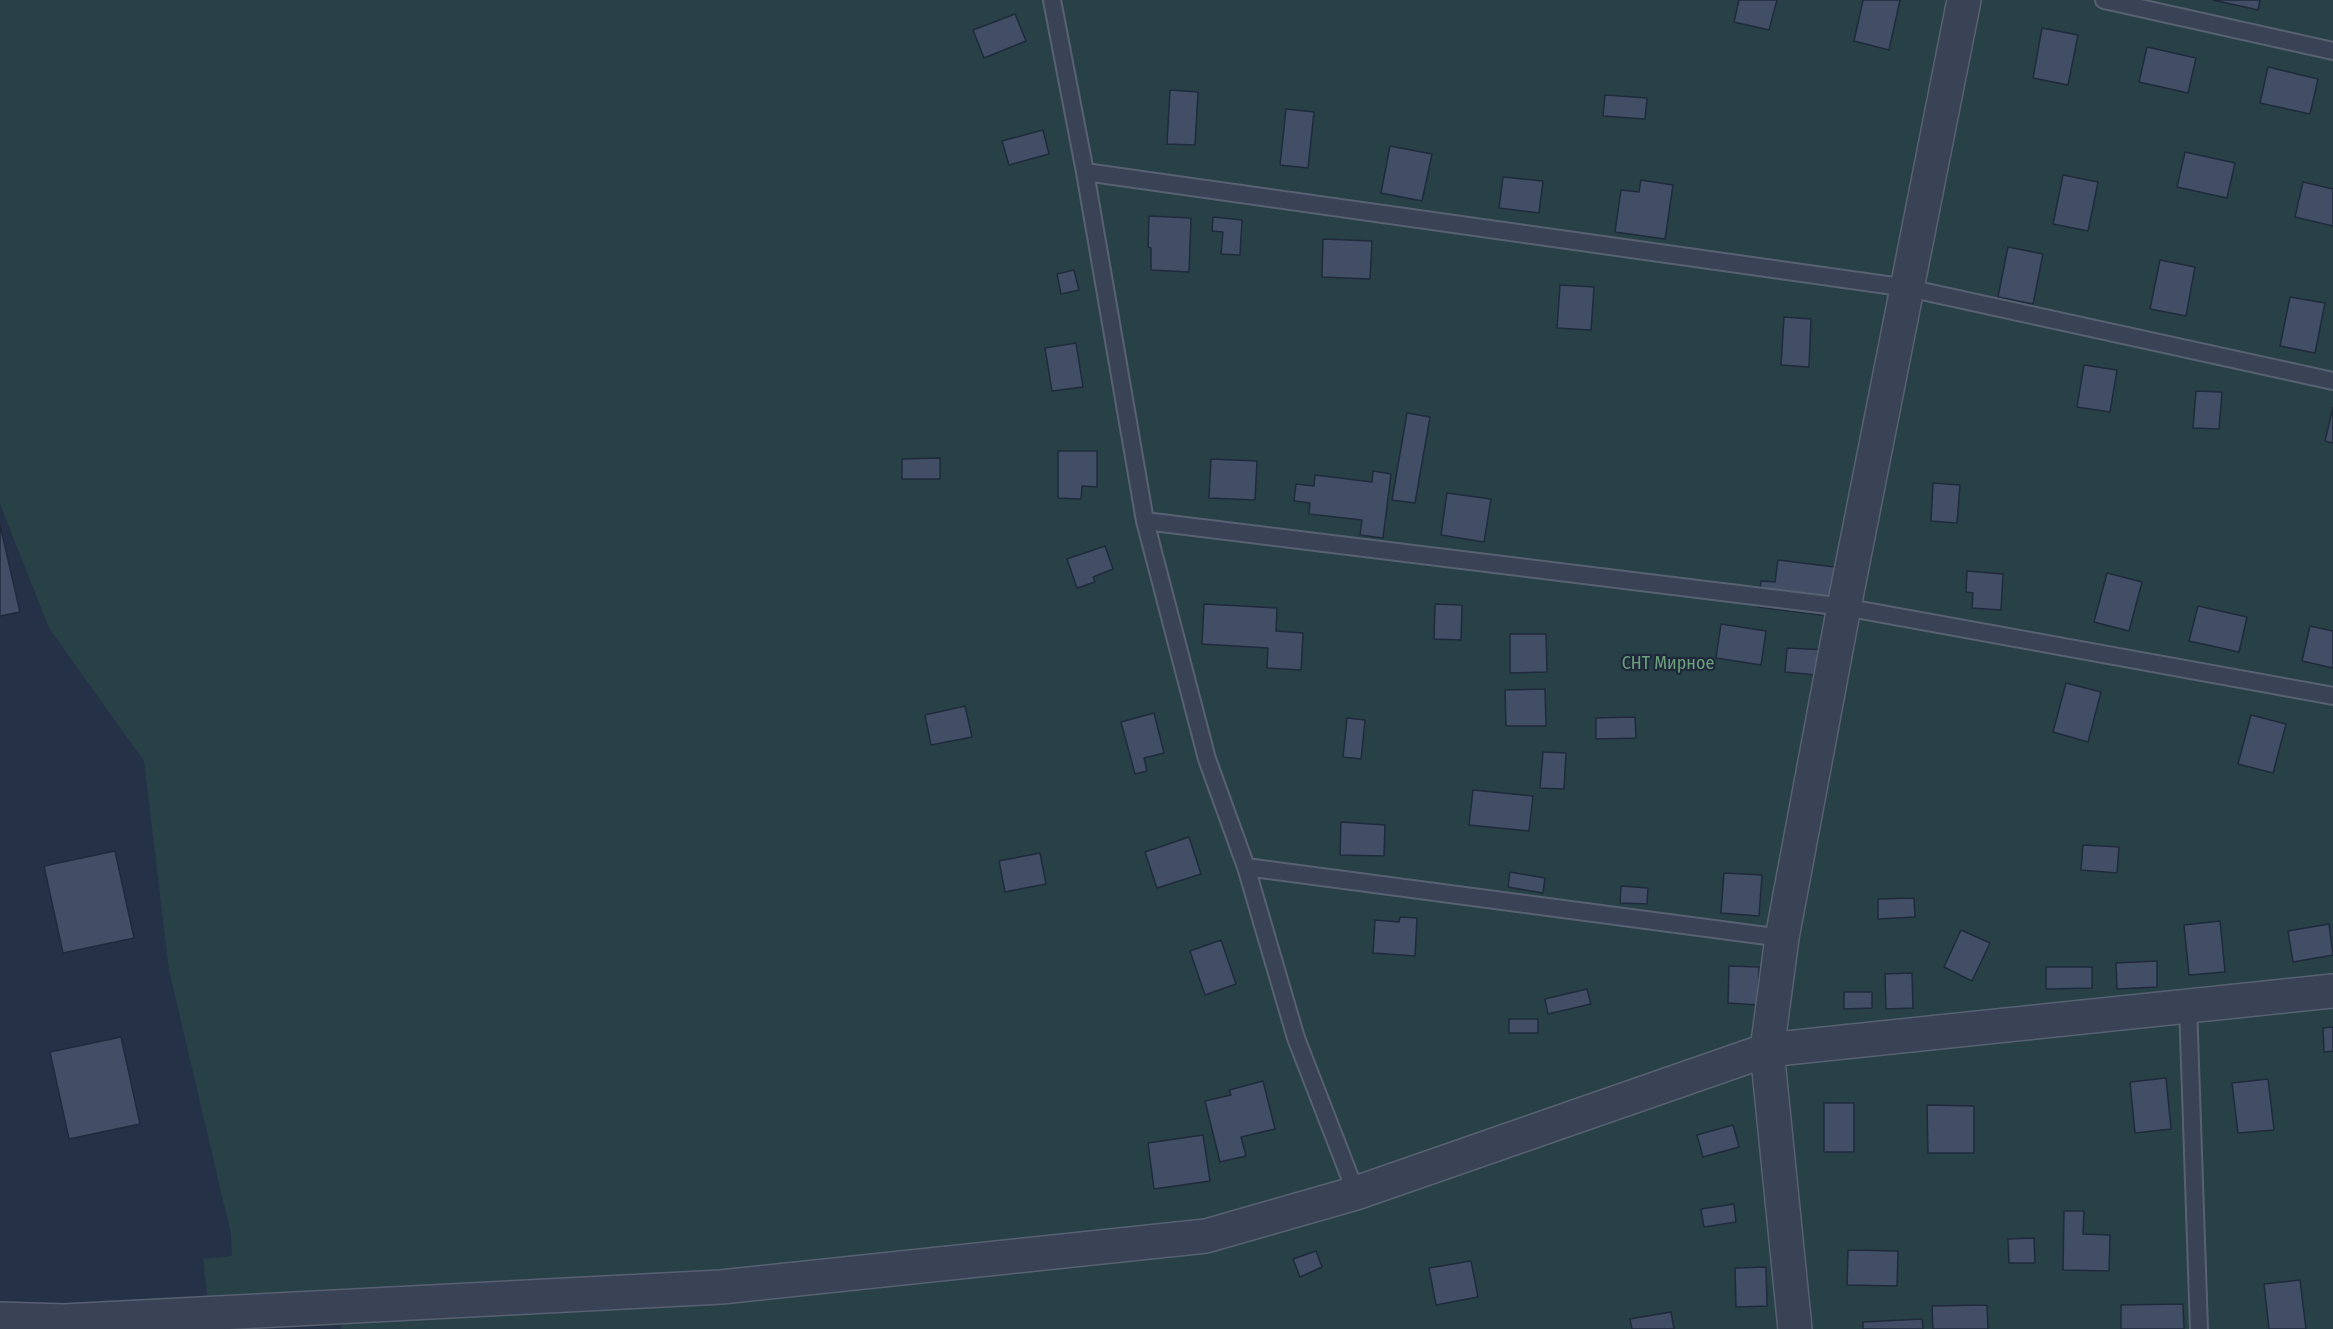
<!DOCTYPE html>
<meta charset="utf-8">
<style>
body{margin:0}
canvas{display:block;background:#253146}
</style>
<canvas width="2333" height="1329"></canvas>
<script>
const c = document.querySelector('canvas').getContext('2d');
c.lineJoin = 'round';
function fill(path, color) { c.fillStyle = color; c.fill(path, 'evenodd'); }
const shape = rows => new Path2D(rows.map(r => 'M' + r).join(''));
function stroke(path, color, width, dash) { c.strokeStyle = color; c.lineWidth = width; c.lineCap = dash ? 'butt' : 'round'; c.setLineDash(dash || []); c.stroke(path); }
function drawText(font, color, halo, rows, align = 'center') {
  c.font = font + ' "Fira Sans Condensed",sans-serif'; c.lineWidth = 4.5; c.setLineDash([]); c.textBaseline = 'middle'; c.strokeStyle = halo; c.fillStyle = color; for (const [text, x, y, turn = 0] of rows) {
    c.save(); c.translate(x, y); c.rotate((+turn || 0) * Math.PI / 180); c.textAlign = isNaN(turn) ? turn : align; if (halo) c.strokeText(text, 0, 0); c.fillText(text, 0, 0); c.restore();
  }
}
fill(shape([
 [0,0,2333,0,2333,1329,341,1329,343,1307,209,1310,203,1259,232,1256,231,1234,169,970,144,761,49,628,0,504]
]), '#274146');
const building = shape([
 [1739,0,1777,0,1769,30,1734,22,1739,0],
 [1863,0,1900,0,1889,50,1854,41,1863,0],
 [2213,0,2260,0,2258,10,2213,0],
 [1015,14,1026,41,984,58,973,30,1015,14],
 [2042,28,2078,35,2068,85,2033,78,2042,28],
 [2147,47,2196,58,2188,93,2139,82,2147,47],
 [2268,67,2318,79,2310,114,2260,103,2268,67],
 [1170,90,1198,92,1195,145,1167,144,1170,90],
 [1605,95,1647,98,1645,119,1603,116,1605,95],
 [1286,109,1314,112,1308,168,1280,165,1286,109],
 [1043,130,1049,154,1009,165,1002,141,1043,130],
 [1390,146,1432,154,1422,201,1381,193,1390,146],
 [2185,152,2235,163,2227,198,2177,187,2185,152],
 [2063,175,2098,182,2088,231,2053,224,2063,175],
 [1503,177,1543,181,1539,213,1499,208,1503,177],
 [1641,180,1673,185,1665,239,1615,232,1621,190,1639,192,1641,180],
 [2303,182,2333,189,2333,226,2295,217,2303,182],
 [1149,216,1191,218,1189,272,1151,270,1151,248,1148,247,1149,216],
 [1213,217,1242,220,1240,255,1221,254,1223,232,1212,231,1213,217],
 [1323,239,1372,241,1370,279,1322,277,1323,239],
 [2008,247,2043,254,2033,304,1998,297,2008,247],
 [2160,260,2195,267,2186,316,2150,309,2160,260],
 [1074,270,1079,290,1061,294,1057,274,1074,270],
 [1560,285,1594,287,1591,330,1557,328,1560,285],
 [2290,297,2325,303,2315,353,2280,346,2290,297],
 [1784,317,1811,319,1809,367,1781,365,1784,317],
 [1076,343,1083,387,1052,391,1045,348,1076,343],
 [2084,365,2117,370,2110,412,2077,407,2084,365],
 [2196,391,2222,392,2219,429,2193,428,2196,391],
 [2333,407,2333,443,2325,441,2333,407],
 [1407,413,1430,417,1415,503,1392,500,1407,413],
 [1058,451,1097,451,1097,487,1082,486,1081,499,1058,498,1058,451],
 [940,458,940,479,902,479,902,459,940,458],
 [1211,459,1257,461,1255,500,1209,498,1211,459],
 [1373,471,1391,474,1383,538,1360,535,1362,520,1309,514,1310,503,1294,501,1296,484,1314,486,1315,475,1372,482,1373,471],
 [1933,483,1960,485,1957,523,1931,521,1933,483],
 [1447,493,1491,499,1484,542,1441,535,1447,493],
 [0,525,20,612,0,616,0,525],
 [1105,546,1113,569,1093,577,1095,582,1077,588,1067,559,1105,546],
 [1778,560,1835,567,1829,616,1758,607,1761,581,1775,582,1778,560],
 [1967,571,2003,574,2001,610,1972,608,1973,593,1966,592,1967,571],
 [2107,573,2142,582,2129,631,2094,622,2107,573],
 [1204,604,1277,608,1276,631,1303,633,1301,670,1267,668,1268,648,1202,644,1204,604],
 [1435,604,1462,605,1461,640,1434,639,1435,604],
 [2198,606,2247,617,2239,652,2189,641,2198,606],
 [1721,624,1766,631,1761,665,1716,658,1721,624],
 [2310,626,2333,631,2333,668,2302,661,2310,626],
 [1510,634,1546,634,1547,672,1510,673,1510,634],
 [1787,648,1828,650,1827,676,1785,672,1787,648],
 [2066,683,2101,692,2088,742,2053,732,2066,683],
 [1545,689,1546,726,1506,726,1505,690,1545,689],
 [965,706,972,737,931,745,925,715,965,706],
 [1154,713,1164,753,1144,758,1147,771,1135,774,1121,722,1154,713],
 [2251,715,2286,724,2273,773,2238,764,2251,715],
 [1635,717,1636,738,1596,739,1596,718,1635,717],
 [1347,718,1365,720,1361,759,1343,757,1347,718],
 [1543,752,1566,753,1564,789,1540,788,1543,752],
 [1473,790,1533,796,1529,831,1469,825,1473,790],
 [1341,822,1385,825,1384,856,1340,855,1341,822],
 [1189,837,1201,874,1157,888,1145,852,1189,837],
 [2083,845,2119,847,2117,873,2081,870,2083,845],
 [115,851,134,938,63,953,44,866,115,851],
 [1040,853,1046,884,1005,892,999,861,1040,853],
 [1510,872,1545,878,1543,893,1508,887,1510,872],
 [1724,873,1762,875,1759,916,1721,913,1724,873],
 [1621,886,1648,888,1647,904,1620,903,1621,886],
 [1914,898,1915,917,1878,919,1878,899,1914,898],
 [1400,917,1417,918,1415,956,1373,953,1375,920,1399,922,1400,917],
 [2220,921,2225,972,2189,975,2184,925,2220,921],
 [2329,924,2333,955,2293,962,2288,931,2329,924],
 [1961,930,1990,943,1972,981,1944,967,1961,930],
 [1221,940,1236,984,1205,995,1190,951,1221,940],
 [2157,961,2157,987,2117,989,2116,963,2157,961],
 [1729,966,1759,967,1758,1005,1728,1003,1729,966],
 [2046,967,2092,967,2092,988,2046,989,2046,967],
 [1912,973,1913,1008,1886,1009,1885,974,1912,973],
 [1587,989,1591,1004,1548,1014,1545,999,1587,989],
 [1844,992,1872,992,1872,1008,1844,1009,1844,992],
 [1509,1019,1538,1019,1538,1033,1509,1033,1509,1019],
 [2333,1027,2333,1051,2324,1052,2323,1028,2333,1027],
 [121,1037,140,1124,69,1139,50,1052,121,1037],
 [2166,1078,2171,1129,2135,1133,2130,1082,2166,1078],
 [2268,1079,2274,1130,2238,1133,2232,1083,2268,1079],
 [1263,1081,1275,1129,1241,1137,1246,1156,1220,1162,1205,1101,1231,1095,1229,1090,1263,1081],
 [1824,1103,1854,1103,1854,1152,1824,1152,1824,1103],
 [1927,1105,1974,1106,1974,1153,1928,1153,1927,1105],
 [1733,1125,1739,1147,1703,1157,1697,1135,1733,1125],
 [1203,1135,1210,1181,1154,1189,1148,1143,1203,1135],
 [1734,1204,1736,1222,1704,1227,1701,1209,1734,1204],
 [2064,1211,2084,1211,2083,1234,2110,1235,2109,1271,2063,1270,2064,1211],
 [2034,1238,2035,1263,2009,1263,2008,1239,2034,1238],
 [1848,1250,1898,1251,1897,1286,1847,1285,1848,1250],
 [1316,1251,1322,1267,1300,1277,1293,1259,1316,1251],
 [1471,1261,1478,1297,1436,1305,1429,1268,1471,1261],
 [1766,1267,1767,1306,1736,1307,1735,1268,1766,1267],
 [2300,1280,2306,1329,2269,1329,2264,1284,2300,1280],
 [2183,1304,2184,1329,2121,1329,2121,1305,2183,1304],
 [1987,1305,1988,1329,1933,1329,1932,1306,1987,1305],
 [1671,1312,1674,1329,1632,1329,1630,1319,1671,1312],
 [1922,1319,1923,1329,1863,1329,1863,1322,1922,1319]
]);
fill(building, '#414e66');
stroke(building, '#202a3c', 1.5);
const service = shape([
 [1052,0,1085,172,1145,521,1207,759,1246,867,1296,1038,1356,1193],
 [2104,0,2333,51],
 [1085,172,1908,288,2333,381],
 [1145,521,1844,607,2333,696],
 [1246,867,1782,938],
 [2188,1005,2199,1329]
]);
const minor = shape([
 [0,1319,64,1321,721,1287,1206,1236,1356,1193,1767,1050,2333,991],
 [1795,1329,1767,1050,1782,938,1844,607,1964,0]
]);
stroke(service, '#586172', 20);
stroke(minor, '#586172', 36);
stroke(service, '#3a4355', 16);
stroke(minor, '#3a4355', 33);
drawText('18px', '#6ca17b', '#1e283a', [
 ["СНТ Мирное",1668,664]
]);
</script>
